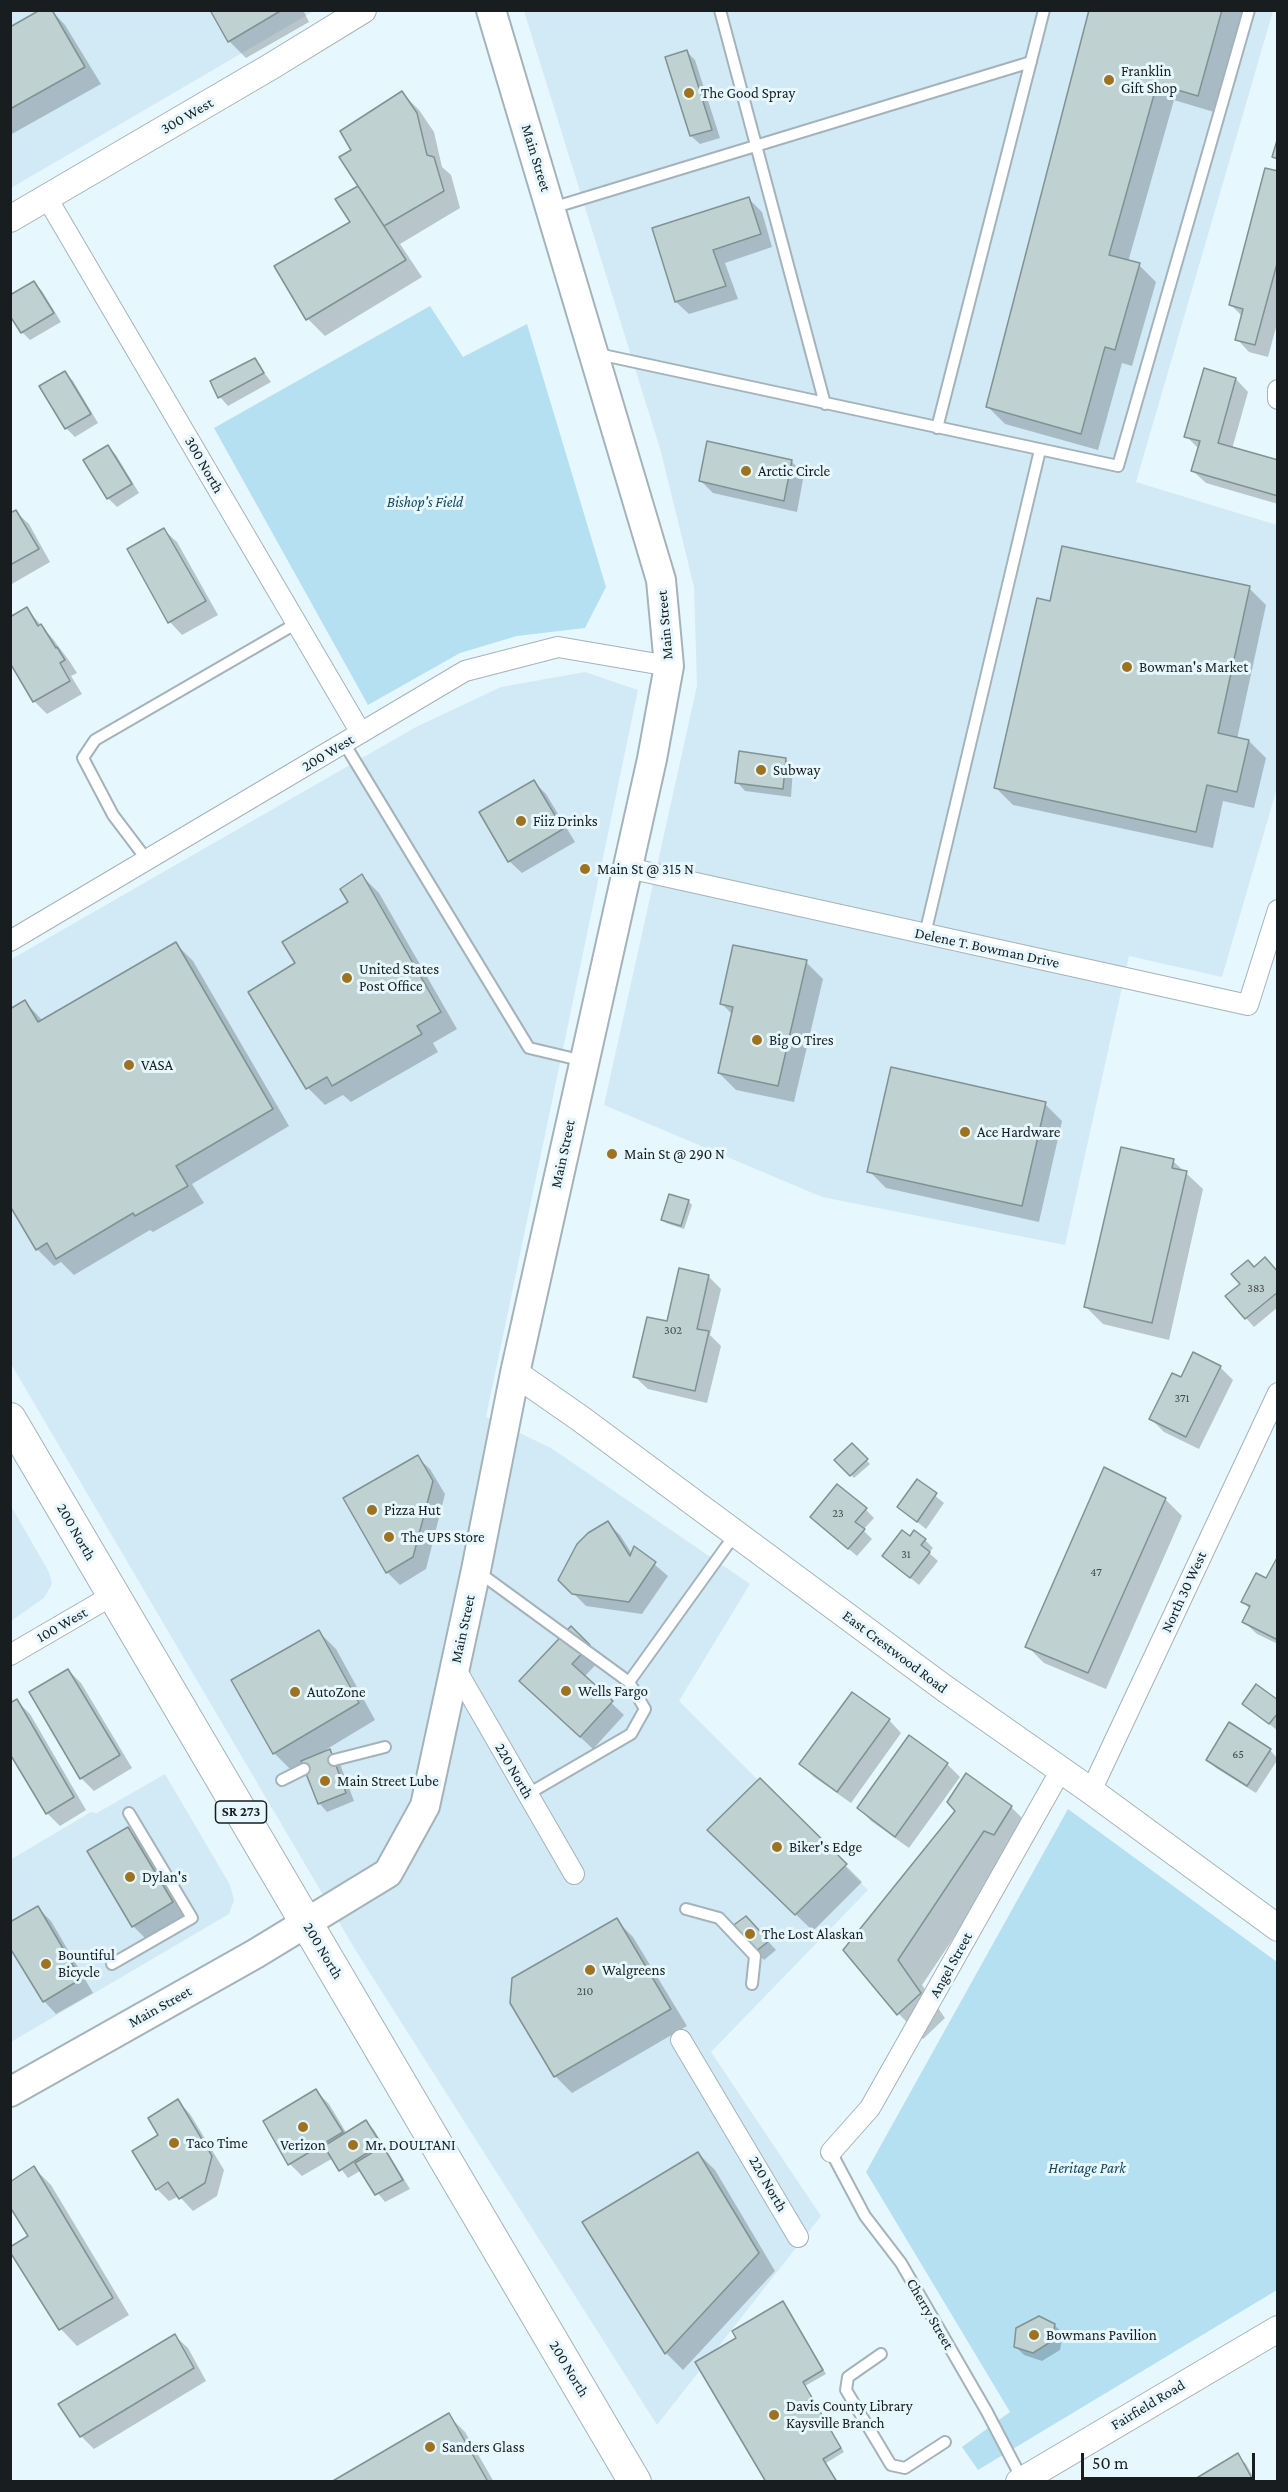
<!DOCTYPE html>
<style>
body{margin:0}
#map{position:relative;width:1288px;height:2492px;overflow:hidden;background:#e6f7fe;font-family:"Crimson Pro",serif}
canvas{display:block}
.frame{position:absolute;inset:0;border:12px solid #181e20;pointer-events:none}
.scale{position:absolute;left:1081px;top:2453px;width:174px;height:27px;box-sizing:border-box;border:3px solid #181e20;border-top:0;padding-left:8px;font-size:18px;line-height:21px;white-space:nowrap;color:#181e20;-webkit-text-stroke:4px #e6f7fe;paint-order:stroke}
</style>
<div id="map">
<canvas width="1288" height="2492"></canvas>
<div class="frame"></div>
<div class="scale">50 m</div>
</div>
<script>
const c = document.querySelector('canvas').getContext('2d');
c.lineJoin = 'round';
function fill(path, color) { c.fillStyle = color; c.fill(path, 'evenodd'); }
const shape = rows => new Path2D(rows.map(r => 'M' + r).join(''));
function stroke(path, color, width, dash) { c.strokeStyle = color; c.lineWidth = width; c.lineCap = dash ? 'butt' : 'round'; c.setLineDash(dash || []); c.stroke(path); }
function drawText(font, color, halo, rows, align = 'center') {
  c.font = font + ' "Crimson Pro",serif'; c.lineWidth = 6; c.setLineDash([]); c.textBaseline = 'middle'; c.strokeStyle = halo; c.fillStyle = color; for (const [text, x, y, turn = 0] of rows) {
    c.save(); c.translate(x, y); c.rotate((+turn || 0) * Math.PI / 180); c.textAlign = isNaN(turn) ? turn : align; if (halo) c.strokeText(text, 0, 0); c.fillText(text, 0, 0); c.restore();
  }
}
fill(shape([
 [11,10,314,11,11,188],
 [524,11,1273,11,1136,482,1277,525,1277,788,1222,977,1129,956,1065,1245,822,1197,604,1105,697,686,694,587,661,452],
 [585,672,638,690,486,1417,551,1448,750,1584,679,1701,868,1890,711,2052,821,2216,657,2425,356,1951,11,1364,10,960,416,727,501,687],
 [11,1506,49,1572,52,1584,44,1598,11,1621],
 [165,1774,230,1885,234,1900,229,1914,11,2042,10,1860,91,1812,97,1813]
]), '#d2eaf5');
fill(shape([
 [430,306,463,357,527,324,606,587,585,628,517,636,460,653,368,705,214,428],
 [1068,1809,1277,1962,1277,2290,978,2470,962,2447,1010,2412,866,2172]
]), '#b5e0f2');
fill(shape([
 [51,10,65,25,101,84,10,135,10,28],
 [212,10,303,10,309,22,246,58,229,41],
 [1090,10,1243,10,1214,112,1174,100,1128,262,1139,265,1156,282,1132,366,1122,363,1098,450,1005,424,988,407],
 [687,52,695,60,720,138,700,144,691,136],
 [402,93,419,110,434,132,442,167,451,175,460,208,400,244,422,277,325,336,308,319,352,222,360,186,353,150],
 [1278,173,1278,320,1268,357,1249,352,1237,339,1243,317,1230,304],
 [749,199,762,212,772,247,725,263,738,299,689,314,676,302],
 [34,283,42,291,61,322,30,340,22,332],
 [255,360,271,382,228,406,220,397,212,382],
 [65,372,73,381,98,423,75,437,66,428,42,386],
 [1236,379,1248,392,1232,449,1278,462,1278,504,1206,483,1193,471,1199,449,1186,436],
 [108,447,116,455,139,493,117,507,108,498,85,461],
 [791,461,804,474,797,512,713,493,701,481],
 [16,512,29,524,50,562,10,585,10,515],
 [164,530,177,542,218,615,182,635,170,622,129,549],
 [1249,588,1266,605,1237,739,1249,741,1266,758,1254,808,1223,801,1213,848,1013,805,996,788,1051,603],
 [27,609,53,639,70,662,77,673,71,676,82,694,47,714,34,701,10,660],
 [785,759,793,768,791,797,745,791,737,782],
 [533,781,546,794,575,842,522,873,509,861],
 [362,876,379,893,457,1029,433,1043,438,1052,351,1102,343,1095,325,1105,308,1088,297,964,350,903],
 [176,944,193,961,289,1126,192,1184,204,1203,153,1232,150,1230,74,1275,61,1262,54,1266,37,1249,25,1002,43,1021],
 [806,962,823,979,794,1102,736,1090,719,1073,733,1015,722,1004],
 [1045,1104,1062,1121,1039,1222,886,1188,869,1171],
 [1173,1161,1203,1189,1169,1340,1103,1324,1086,1307],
 [688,1201,692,1205,684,1229,666,1223,662,1219],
 [1254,1268,1278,1273,1278,1307,1254,1327,1246,1318,1242,1284],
 [708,1276,721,1289,710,1335,721,1346,707,1403,648,1389,635,1377,668,1323],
 [1220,1367,1233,1380,1199,1449,1164,1432,1151,1419,1182,1379],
 [852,1445,870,1464,854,1478,837,1460],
 [417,1457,430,1469,445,1494,426,1569,400,1585,387,1572],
 [917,1481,944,1503,926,1529,899,1507],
 [1165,1499,1182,1516,1106,1689,1044,1663,1027,1646],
 [866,1510,874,1518,863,1530,872,1539,857,1556,820,1525],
 [608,1523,620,1535,632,1554,635,1548,668,1576,642,1614,586,1606,560,1580],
 [910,1538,925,1540,933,1548,929,1553,938,1561,919,1585,884,1556],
 [1278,1559,1278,1644,1257,1634,1244,1622,1250,1609,1243,1602,1267,1581],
 [571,1628,602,1658,584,1677,624,1715,593,1749,534,1694],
 [319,1632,336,1649,375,1720,322,1752,323,1754,329,1751,338,1759,354,1801,327,1812,319,1803,303,1763,291,1770,274,1753],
 [68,1670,81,1683,132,1768,94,1791,81,1778],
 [17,1701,30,1714,86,1810,60,1826,47,1813],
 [1278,1702,1278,1731,1244,1704],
 [889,1720,901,1733,851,1803,814,1777,801,1764],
 [909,1737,947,1764,960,1777,909,1848,871,1821,859,1808],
 [1270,1750,1278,1759,1256,1793,1216,1768,1208,1760],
 [760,1780,862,1882,813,1931,726,1847],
 [1011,1807,1036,1832,1009,1855,922,1985,945,2018,923,2039,899,2014,845,1950],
 [127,1829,140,1841,185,1916,146,1939,133,1926],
 [38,1908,51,1921,93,1993,56,2014,44,2001],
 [616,1920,633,1937,687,2026,572,2093,555,2076],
 [754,1926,776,1950,764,1960,733,1927],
 [316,2091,329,2104,347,2134,366,2122,374,2130,410,2189,385,2202,360,2171,348,2178,333,2158,302,2176,290,2164],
 [178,2101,190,2114,224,2170,217,2196,193,2211,179,2196,169,2201,157,2189,160,2136],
 [698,2153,715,2170,775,2271,683,2370,666,2353,584,2222],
 [34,2168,51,2185,129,2315,77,2346,61,2329,30,2237],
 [786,2307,826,2374,805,2386,844,2452,826,2463,837,2482,768,2482],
 [1054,2325,1063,2333,1060,2350,1042,2361,1024,2355,1016,2347],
 [175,2336,188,2348,206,2381,94,2449,81,2436],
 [448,2415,465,2432,494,2482,334,2482],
 [1237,2455,1246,2464,1256,2482,1193,2482]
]), '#0003');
const building = shape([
 [40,10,52,10,85,67,10,109,10,27,40,10],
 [210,10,282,10,228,42,210,10],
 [1089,10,1222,10,1198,96,1157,84,1109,255,1140,263,1115,350,1105,347,1081,434,986,407,1089,10],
 [687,50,712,130,690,136,665,57,687,50],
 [402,91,417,113,427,155,434,157,444,191,384,226,339,157,351,150,340,131,402,91],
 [1278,137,1278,159,1272,157,1278,137],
 [1265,168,1278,171,1278,260,1255,345,1235,340,1243,309,1229,305,1265,168],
 [358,186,406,260,306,320,274,266,350,222,335,199,358,186],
 [749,197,761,234,713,250,726,286,675,302,652,228,749,197],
 [34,281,54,313,21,333,10,316,10,295,34,281],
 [255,358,264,373,218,398,210,381,255,358],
 [1204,368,1236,378,1218,443,1278,460,1278,496,1191,471,1200,441,1184,437,1204,368],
 [65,371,91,414,65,429,39,386,65,371],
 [707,441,792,460,784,501,699,481,707,441],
 [108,445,132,484,107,499,83,460,108,445],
 [16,510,39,549,10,565,10,513,16,510],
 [164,528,206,601,168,623,127,549,164,528],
 [1062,546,1250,586,1218,733,1249,740,1237,792,1207,785,1196,832,994,788,1037,598,1050,601,1062,546],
 [27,607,38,626,41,624,56,648,57,647,65,660,60,663,70,681,33,702,10,663,10,617,27,607],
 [739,751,786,758,783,789,735,783,739,751],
 [534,780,563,829,508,862,479,812,534,780],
 [362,874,441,1012,417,1026,422,1034,332,1086,327,1077,306,1089,248,992,295,963,282,942,348,902,340,889,362,874],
 [176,942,273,1109,176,1166,188,1186,135,1216,133,1213,56,1259,47,1243,36,1250,10,1206,10,1009,25,1000,38,1022,176,942],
 [733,945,807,960,778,1086,718,1073,733,1007,720,1004,733,945],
 [891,1067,1046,1102,1022,1206,867,1172,891,1067],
 [1121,1147,1174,1159,1172,1168,1187,1171,1152,1323,1084,1307,1121,1147],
 [669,1194,689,1200,681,1226,661,1220,669,1194],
 [1265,1257,1278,1272,1278,1292,1245,1319,1225,1296,1240,1284,1231,1274,1248,1260,1254,1267,1265,1257],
 [679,1268,709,1275,697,1329,709,1331,695,1391,633,1377,647,1317,667,1321,679,1268],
 [1193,1352,1221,1366,1186,1437,1149,1419,1172,1373,1181,1377,1193,1352],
 [852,1443,868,1459,850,1476,834,1460,852,1443],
 [418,1455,433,1481,413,1557,386,1573,343,1498,418,1455],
 [1104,1467,1166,1498,1088,1673,1025,1647,1104,1467],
 [917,1479,937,1493,917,1522,897,1507,917,1479],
 [837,1484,867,1508,855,1522,865,1529,848,1549,810,1517,837,1484],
 [608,1521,630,1556,634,1546,656,1562,629,1602,572,1594,558,1580,577,1544,588,1533,608,1521],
 [902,1530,910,1536,914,1530,926,1539,921,1545,930,1552,910,1578,882,1556,902,1530],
 [1278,1556,1278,1639,1276,1639,1242,1622,1250,1606,1241,1602,1256,1573,1266,1578,1278,1556],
 [571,1626,590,1645,572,1664,613,1701,580,1737,519,1681,571,1626],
 [319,1630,359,1703,273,1754,231,1680,319,1630],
 [68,1669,120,1755,80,1779,29,1692,68,1669],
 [1256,1684,1278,1700,1278,1713,1269,1724,1242,1704,1256,1684],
 [852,1692,890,1719,837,1792,799,1764,852,1692],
 [17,1699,74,1797,46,1814,10,1754,10,1703,17,1699],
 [1229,1722,1271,1749,1247,1786,1206,1760,1229,1722],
 [909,1735,948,1763,895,1837,857,1808,909,1735],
 [330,1749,346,1793,318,1804,301,1761,330,1749],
 [966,1773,1012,1806,994,1835,984,1831,898,1960,921,1993,897,2015,843,1950,955,1811,947,1802,966,1773],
 [760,1778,847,1864,795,1915,707,1830,760,1778],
 [128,1827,173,1902,132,1927,87,1851,128,1827],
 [38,1906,81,1979,43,2002,10,1948,10,1922,38,1906],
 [746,1916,769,1941,755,1952,731,1927,746,1916],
 [617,1918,671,2009,554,2077,510,2003,512,1978,617,1918],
 [316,2089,343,2132,288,2165,263,2121,316,2089],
 [178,2099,212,2156,205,2183,179,2199,168,2182,156,2190,132,2151,158,2135,148,2118,178,2099],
 [366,2120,381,2144,339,2171,324,2146,366,2120],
 [383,2146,403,2180,375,2195,355,2163,383,2146],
 [698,2152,759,2253,665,2354,582,2222,698,2152],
 [34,2166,113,2298,59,2330,10,2252,10,2247,28,2236,10,2207,10,2182,34,2166],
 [783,2301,823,2370,803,2382,841,2448,823,2459,837,2482,766,2482,695,2362,736,2338,732,2331,783,2301],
 [1039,2316,1055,2324,1052,2341,1033,2353,1014,2347,1016,2328,1039,2316],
 [175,2334,194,2368,80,2437,58,2404,175,2334],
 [449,2413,487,2480,485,2482,331,2482,449,2413],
 [1238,2453,1254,2482,1190,2482,1238,2453]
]);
fill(building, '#bfd1d1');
stroke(building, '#819292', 1.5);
const service = shape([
 [720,10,825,404],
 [552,208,1031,62],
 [598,354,1118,466,1249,10],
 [937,428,1044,10],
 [344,743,529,1048,584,1061],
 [147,860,113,815,83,758,95,740,297,623],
 [925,934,1040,450],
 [477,1571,629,1682],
 [334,1760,385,1747],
 [282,1780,304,1769],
 [528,1794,631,1734,645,1709,629,1682,736,1533],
 [686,1909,719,1918,755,1956,752,1984],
 [112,1964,192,1918,129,1813],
 [831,2152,865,2216,901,2263,987,2412,1022,2479],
 [881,2354,848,2377,846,2390,891,2465,905,2468,945,2442]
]);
const minor = shape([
 [47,198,361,733],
 [1278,390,1278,399],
 [628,868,1248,1005,1278,910],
 [10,941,465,671,558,647,669,666],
 [10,1655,113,1595],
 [455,1668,574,1874],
 [1091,1791,1278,1393],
 [681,2040,798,2237],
 [831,2152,870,2108,1061,1770]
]);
const tertiary = shape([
 [10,219,270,67,363,10],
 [515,1373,581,1419,944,1688,1091,1791,1278,1928],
 [1019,2482,1278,2329]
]);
const secondary = shape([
 [10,2092,255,1954,388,1873,425,1806,476,1570,515,1373,652,759,669,666,661,580,491,10]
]);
const primary = shape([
 [10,1419,635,2482]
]);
stroke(service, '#a4b3ba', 14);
stroke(minor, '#a4b3ba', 22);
stroke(tertiary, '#a4b3ba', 28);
stroke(secondary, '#a4b3ba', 32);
stroke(primary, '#a4b3ba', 34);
stroke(service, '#fff', 10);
stroke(minor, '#fff', 20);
stroke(tertiary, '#fff', 26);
stroke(secondary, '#fff', 28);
stroke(primary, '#fff', 32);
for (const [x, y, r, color] of [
 [1109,80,6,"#9d7321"],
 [689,93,6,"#9d7321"],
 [746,471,6,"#9d7321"],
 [1127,667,6,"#9d7321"],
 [761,770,6,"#9d7321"],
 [521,821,6,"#9d7321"],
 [585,869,6,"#9d7321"],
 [347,978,6,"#9d7321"],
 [757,1040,6,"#9d7321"],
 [129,1065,6,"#9d7321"],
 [965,1132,6,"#9d7321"],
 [612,1154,6,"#9d7321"],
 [372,1510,6,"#9d7321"],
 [389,1537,6,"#9d7321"],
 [566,1691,6,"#9d7321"],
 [295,1692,6,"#9d7321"],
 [325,1781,6,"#9d7321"],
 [777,1847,6,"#9d7321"],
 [130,1877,6,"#9d7321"],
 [750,1934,6,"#9d7321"],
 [46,1964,6,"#9d7321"],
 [590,1970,6,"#9d7321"],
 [303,2127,6,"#9d7321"],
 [174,2143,6,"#9d7321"],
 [353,2145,6,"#9d7321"],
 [1034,2335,6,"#9d7321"],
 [774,2415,6,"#9d7321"],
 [430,2447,6,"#9d7321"]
]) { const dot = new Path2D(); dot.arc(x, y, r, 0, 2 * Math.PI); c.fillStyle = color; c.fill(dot); stroke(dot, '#e6f7fe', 2); }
drawText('12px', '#424b4c', null, [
 ["383",1256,1288],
 ["302",673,1330],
 ["371",1182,1398],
 ["23",838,1513],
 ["31",906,1554],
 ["47",1096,1572],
 ["65",1238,1754],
 ["210",585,1991]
]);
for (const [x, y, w] of [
 [241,1812,51]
]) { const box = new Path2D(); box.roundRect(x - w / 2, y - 11, w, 22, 4.5); c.fillStyle = '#e6f7fe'; c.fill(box); stroke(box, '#181e20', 1.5); }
drawText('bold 14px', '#181e20', null, [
 ["SR 273",241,1812]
]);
drawText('15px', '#181e20', '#e6f7fe', [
 ["Franklin",1121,71],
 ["Gift Shop",1121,88],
 ["The Good Spray",701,93],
 ["Arctic Circle",758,471],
 ["Bowman's Market",1139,667],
 ["Subway",773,770],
 ["Fiiz Drinks",533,821],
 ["Main St @ 315 N",597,869],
 ["United States",359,969],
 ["Post Office",359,986],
 ["Big O Tires",769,1040],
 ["VASA",141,1065],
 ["Ace Hardware",977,1132],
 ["Main St @ 290 N",624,1154],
 ["Pizza Hut",384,1510],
 ["The UPS Store",401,1537],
 ["Wells Fargo",578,1691],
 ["AutoZone",307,1692],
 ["Main Street Lube",337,1781],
 ["Biker's Edge",789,1847],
 ["Dylan's",142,1877],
 ["The Lost Alaskan",762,1934],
 ["Bountiful",58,1955],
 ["Bicycle",58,1972],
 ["Walgreens",602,1970],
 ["Taco Time",186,2143],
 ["Verizon",303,2145,"center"],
 ["Mr. DOULTANI",365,2145],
 ["Bowmans Pavilion",1046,2335],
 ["Davis County Library",786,2406],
 ["Kaysville Branch",786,2423],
 ["Sanders Glass",442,2447]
], 'left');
drawText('15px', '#181e20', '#e6f7fe', [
 ["300 West",187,116,-30],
 ["Main Street",536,158,73],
 ["300 North",204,465,60],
 ["Main Street",665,625,-95],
 ["200 West",328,753,-31],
 ["Delene T. Bowman Drive",987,948,12],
 ["Main Street",563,1154,-78],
 ["200 North",76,1532,60],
 ["North 30 West",1184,1592,-65],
 ["100 West",62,1625,-30],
 ["Main Street",463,1629,-78],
 ["East Crestwood Road",895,1652,37],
 ["220 North",514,1771,60],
 ["200 North",323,1951,59],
 ["Angel Street",951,1965,-61],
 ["Main Street",160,2007,-29],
 ["220 North",768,2184,60],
 ["Cherry Street",930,2314,60],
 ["200 North",569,2369,59],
 ["Fairfield Road",1148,2405,-31]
]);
drawText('italic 15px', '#124759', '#e6f7fe', [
 ["Bishop's Field",425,502],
 ["Heritage Park",1087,2168]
]);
</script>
